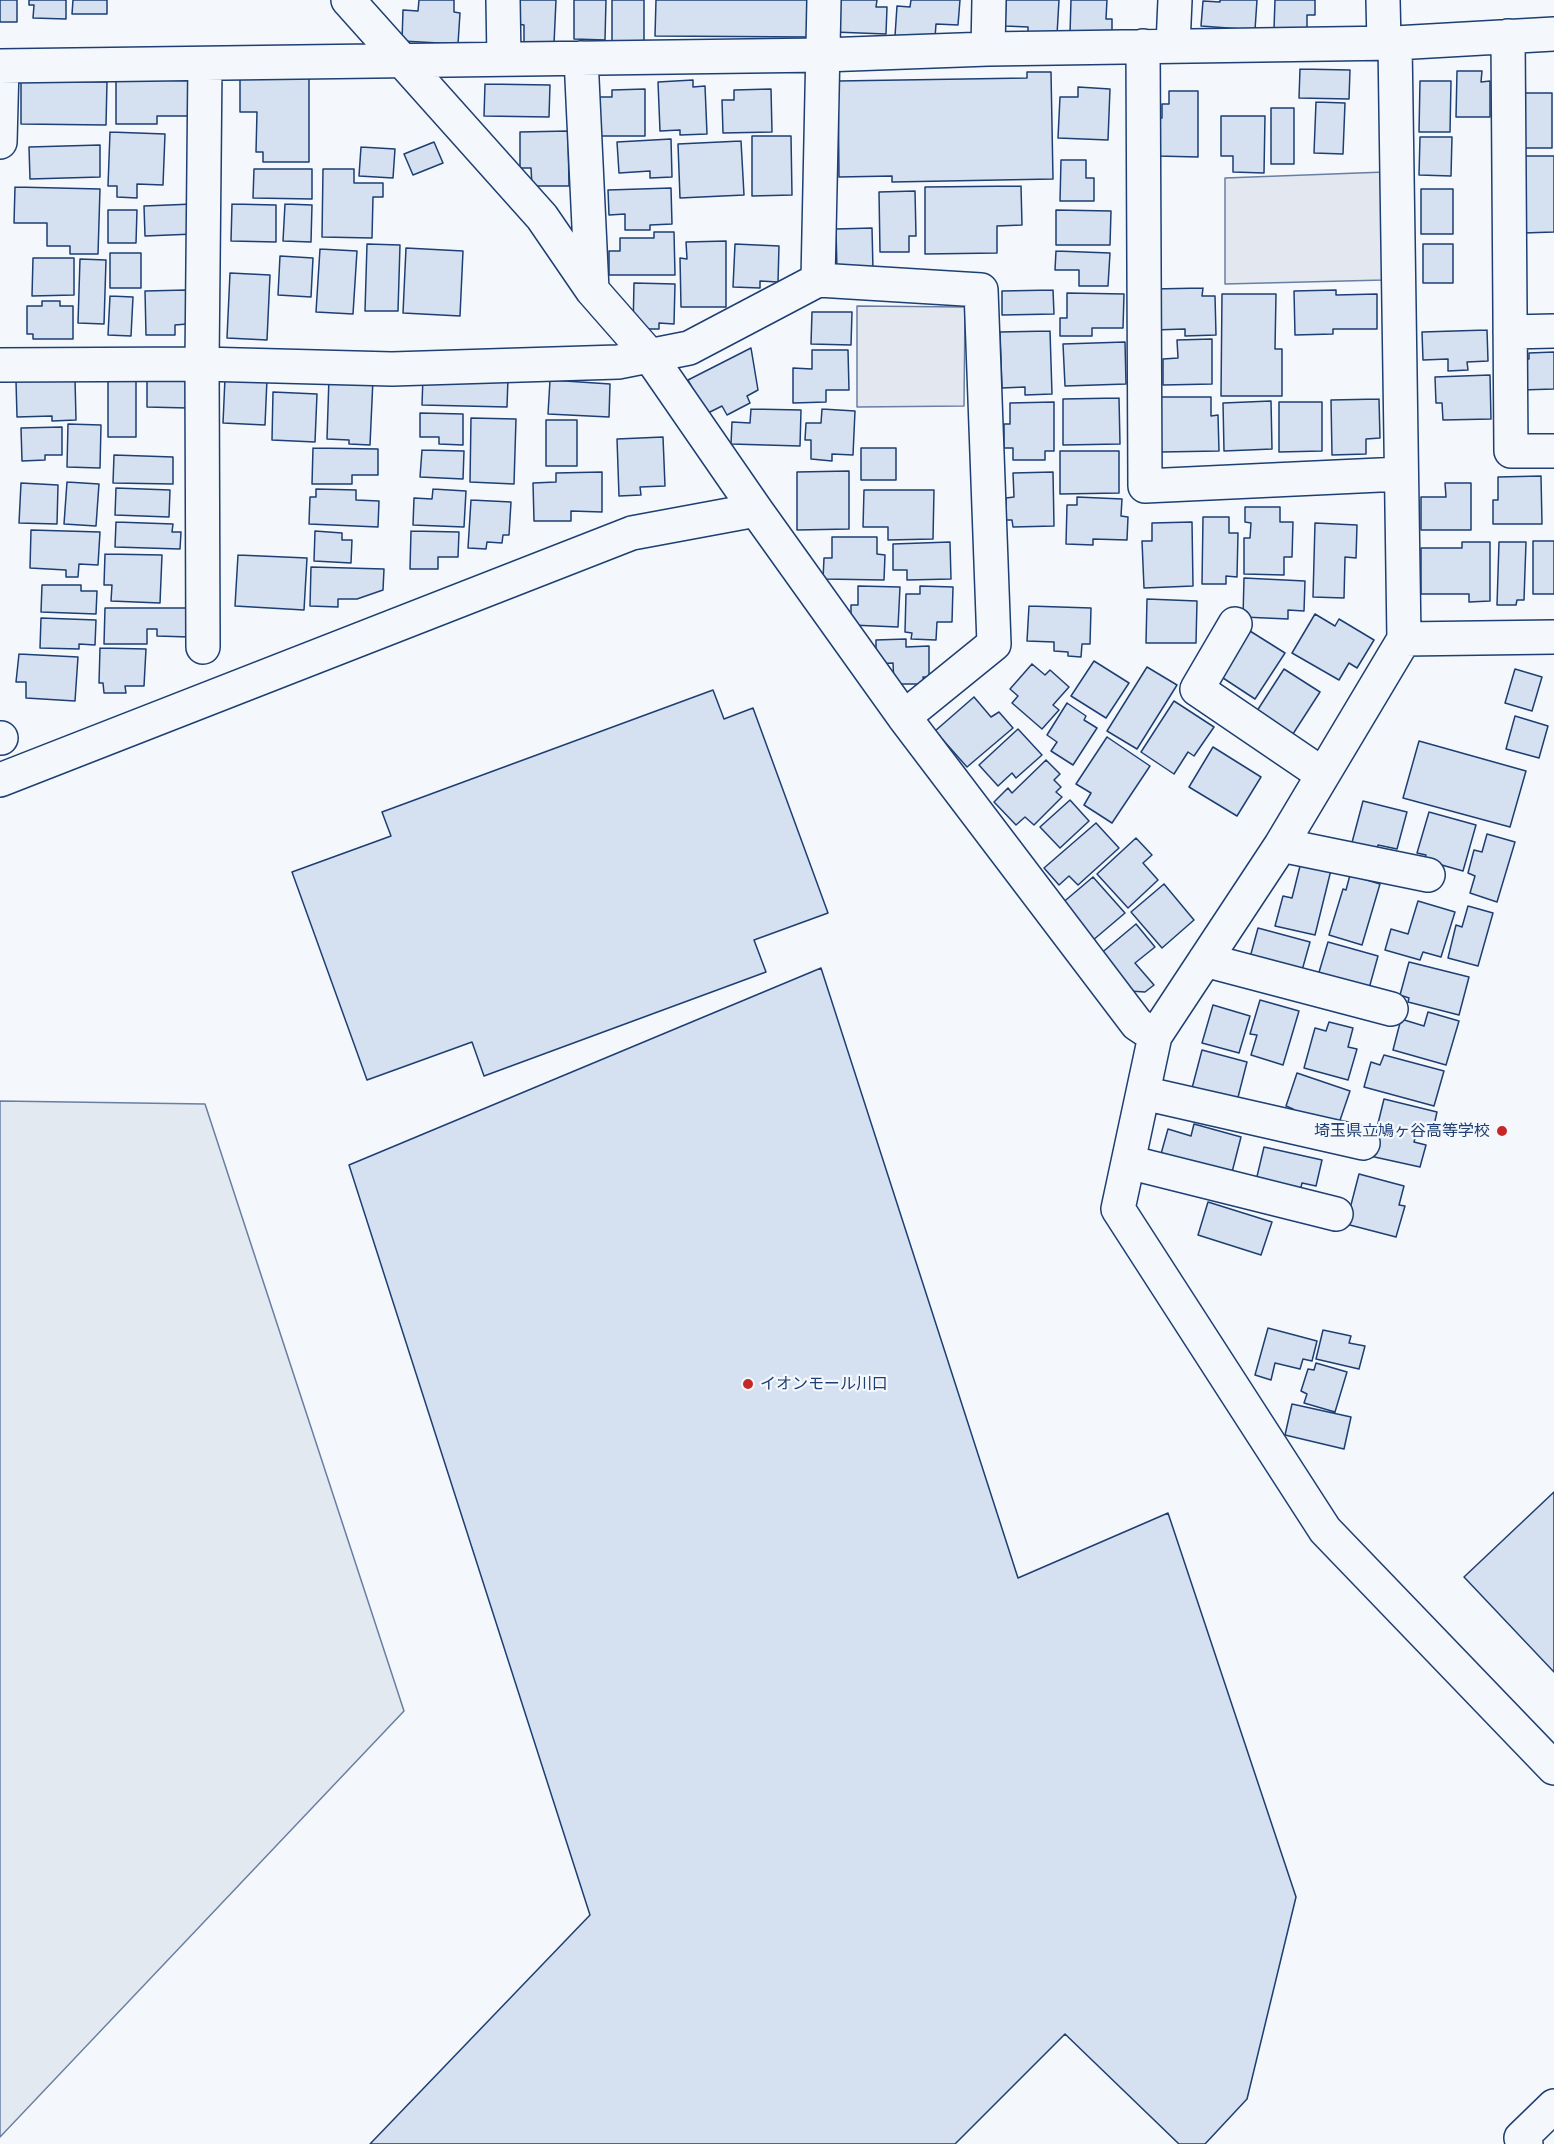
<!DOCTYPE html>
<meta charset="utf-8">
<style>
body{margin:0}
canvas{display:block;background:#f4f7fb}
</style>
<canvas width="1554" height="2144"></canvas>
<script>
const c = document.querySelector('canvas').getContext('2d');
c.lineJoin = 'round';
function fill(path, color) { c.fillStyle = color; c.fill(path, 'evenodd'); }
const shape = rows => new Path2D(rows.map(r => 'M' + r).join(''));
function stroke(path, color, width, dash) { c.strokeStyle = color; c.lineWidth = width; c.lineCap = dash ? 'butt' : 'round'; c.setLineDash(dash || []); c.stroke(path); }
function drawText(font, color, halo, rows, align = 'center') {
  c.font = font + ' Figtree,"Noto Sans JP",sans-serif'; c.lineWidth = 4.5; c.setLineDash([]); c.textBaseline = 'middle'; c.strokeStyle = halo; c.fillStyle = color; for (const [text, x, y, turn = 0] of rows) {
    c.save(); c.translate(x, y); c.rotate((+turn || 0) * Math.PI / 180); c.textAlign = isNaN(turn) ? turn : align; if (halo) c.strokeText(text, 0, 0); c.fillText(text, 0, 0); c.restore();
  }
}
const green = shape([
 [0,1101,205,1104,404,1711,0,2137,0,1101]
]);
fill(green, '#e3e9f0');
stroke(green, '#687fa3', 1.5);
const parking = shape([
 [1385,172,1384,280,1225,284,1225,178,1385,172],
 [857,306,965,307,964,406,857,407,857,306]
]);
fill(parking, '#e3e8f0');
stroke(parking, '#687fa3', 1.5);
const building = shape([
 [0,0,17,0,17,22,0,22,0,0],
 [29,0,66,0,66,19,33,18,34,5,29,5,29,0],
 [73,0,107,0,107,14,72,14,73,0],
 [419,0,454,0,454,12,460,13,458,44,402,41,403,10,418,11,419,0],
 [518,0,556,0,554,44,524,43,524,25,517,24,518,0],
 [574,0,606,0,605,40,574,39,574,0],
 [612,0,644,0,644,44,612,44,612,0],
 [656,0,811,0,811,37,655,36,656,0],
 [835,0,877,0,876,7,887,7,886,34,834,32,835,0],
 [911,0,960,0,958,25,936,24,935,38,895,36,897,6,910,7,911,0],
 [1006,0,1059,0,1057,35,1028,34,1028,27,1005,26,1006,0],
 [1071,0,1107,0,1106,19,1112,19,1112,37,1070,34,1071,0],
 [1220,0,1257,0,1255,30,1201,26,1203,1,1220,2,1220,0],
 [1275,0,1315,0,1315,15,1307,15,1307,30,1274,29,1275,0],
 [1300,69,1350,70,1349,99,1299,98,1300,69],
 [1457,71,1482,71,1481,82,1490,81,1490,117,1456,117,1457,71],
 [1027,72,1051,72,1053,179,892,182,892,176,839,177,838,81,1027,78,1027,72],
 [309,74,309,162,263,162,263,152,256,152,257,112,240,112,240,75,309,74],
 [116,80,191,80,191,116,157,116,157,124,116,124,116,80],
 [693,80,693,87,705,86,707,134,680,135,680,130,660,131,658,82,693,80],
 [21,81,107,82,106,125,21,124,21,81],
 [1420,81,1451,81,1450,132,1419,132,1420,81],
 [485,84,550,85,549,117,484,116,485,84],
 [1078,87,1110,89,1108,140,1058,138,1060,97,1078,97,1078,87],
 [645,89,645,136,595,136,594,97,612,97,612,90,645,89],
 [771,89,772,132,723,133,722,100,734,100,734,90,771,89],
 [1169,91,1198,91,1198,157,1157,156,1156,118,1162,118,1162,104,1169,104,1169,91],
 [1518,93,1552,93,1552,148,1518,148,1518,93],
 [1316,102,1345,103,1343,154,1314,153,1316,102],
 [1271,108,1294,108,1294,164,1271,164,1271,108],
 [1221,116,1265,116,1264,173,1233,172,1233,156,1221,156,1221,116],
 [568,131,569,186,532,186,531,168,520,168,520,132,568,131],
 [110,132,165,134,163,185,137,184,137,198,117,197,117,186,108,186,110,132],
 [752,136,791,136,792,195,752,196,752,136],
 [1420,137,1452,137,1451,176,1419,175,1420,137],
 [671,139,672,177,650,178,650,171,619,173,617,142,671,139],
 [741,141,744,195,680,198,678,144,741,141],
 [434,142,443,163,413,175,404,154,434,142],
 [100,145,100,177,30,179,29,147,100,145],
 [361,147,395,149,393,178,359,176,361,147],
 [1522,156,1554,156,1554,232,1523,233,1522,156],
 [1061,160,1086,160,1086,178,1094,178,1094,201,1060,201,1061,160],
 [254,169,312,169,312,199,253,198,254,169],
 [323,169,354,169,354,183,383,183,383,197,373,197,372,238,322,237,323,169],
 [1021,186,1022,225,997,226,997,253,925,254,925,187,1021,186],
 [15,187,100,189,98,254,70,254,70,246,47,246,47,223,14,223,15,187],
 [671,188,672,224,650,225,650,230,625,230,625,214,609,215,608,190,671,188],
 [1421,189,1453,189,1453,234,1421,234,1421,189],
 [915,191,916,236,909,236,909,252,880,252,879,192,915,191],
 [193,204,194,234,145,236,144,206,193,204],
 [232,204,276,205,276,242,231,241,232,204],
 [285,204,312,205,311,242,283,241,285,204],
 [108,210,137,210,136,243,108,243,108,210],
 [1056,210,1111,211,1110,245,1056,245,1056,210],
 [872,228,873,270,837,271,836,229,872,228],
 [654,232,674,232,675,275,609,275,609,251,620,251,620,238,654,238,654,232],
 [726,241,726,307,681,307,680,258,687,259,686,242,726,241],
 [367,244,400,245,398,311,365,311,367,244],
 [735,244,779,246,778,282,760,281,760,288,733,287,735,244],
 [1423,244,1453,244,1453,283,1423,283,1423,244],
 [406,248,463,251,460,316,403,313,406,248],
 [320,249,357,251,353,314,316,312,320,249],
 [1056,251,1110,253,1108,286,1079,286,1079,270,1055,270,1056,251],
 [110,253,141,253,141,288,110,288,110,253],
 [280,256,313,258,311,297,278,295,280,256],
 [33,258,74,258,74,295,32,296,33,258],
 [80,259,106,260,104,324,78,323,80,259],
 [230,273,270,275,267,340,227,338,230,273],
 [634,283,675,284,674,324,659,323,659,329,633,329,634,283],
 [1203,288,1202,296,1215,296,1216,335,1185,336,1185,329,1154,330,1153,289,1203,288],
 [187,290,187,324,175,325,175,335,146,335,145,291,187,290],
 [1053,290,1054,314,1002,315,1002,291,1053,290],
 [1336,290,1336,295,1377,294,1377,329,1333,329,1333,334,1295,335,1294,291,1336,290],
 [1067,293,1124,294,1123,328,1092,328,1092,336,1060,336,1060,318,1067,318,1067,293],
 [1222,294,1276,294,1275,349,1282,349,1282,396,1221,396,1222,294],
 [110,296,133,297,131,336,108,335,110,296],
 [42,301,60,301,60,306,73,306,73,339,33,339,33,334,27,334,27,306,42,306,42,301],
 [812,312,852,312,851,345,811,344,812,312],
 [1487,330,1488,361,1467,362,1468,370,1448,371,1448,359,1423,360,1422,332,1487,330],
 [1050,331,1052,394,1025,395,1025,387,1002,388,1000,332,1050,331],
 [1212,339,1212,384,1163,385,1163,359,1178,358,1177,340,1212,339],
 [1125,342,1126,384,1065,386,1063,344,1125,342],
 [751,348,758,390,747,396,750,403,727,415,722,406,706,414,688,380,751,348],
 [812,350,848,350,849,390,826,390,826,402,793,403,793,368,812,369,812,350],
 [1554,352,1554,389,1521,390,1520,359,1529,359,1529,353,1554,352],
 [1490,375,1491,419,1443,420,1442,403,1436,403,1435,377,1490,375],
 [147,376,188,376,188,408,147,407,147,376],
 [423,376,508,378,507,407,422,405,423,376],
 [329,377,373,379,370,445,349,444,349,440,327,439,329,377],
 [225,378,267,379,265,425,223,423,225,378],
 [75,379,76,420,52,421,52,416,17,417,16,381,75,379],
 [136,379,136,437,108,437,108,380,136,379],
 [550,380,610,384,609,417,548,414,550,380],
 [273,392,317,394,315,442,272,440,273,392],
 [1160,397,1211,397,1211,416,1218,415,1219,451,1161,452,1160,397],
 [1119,398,1120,444,1063,445,1063,399,1119,398],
 [1379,399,1380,438,1366,439,1366,454,1332,455,1331,400,1379,399],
 [1271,401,1272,449,1224,451,1223,403,1271,401],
 [1054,402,1054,451,1045,451,1045,460,1013,460,1013,448,1004,448,1004,424,1010,424,1010,403,1054,402],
 [1279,402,1322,402,1322,451,1279,452,1279,402],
 [751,409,801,410,800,446,731,444,732,422,750,423,751,409],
 [822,409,855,411,853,455,832,454,832,461,811,459,811,440,805,440,806,423,821,423,822,409],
 [420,413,463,414,463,445,439,444,439,437,420,437,420,413],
 [471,418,516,419,514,484,470,482,471,418],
 [546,420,577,420,577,466,546,466,546,420],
 [68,424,101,425,100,468,67,467,68,424],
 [62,427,62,455,45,455,45,460,22,461,21,428,62,427],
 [663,437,665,486,640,487,641,495,619,496,617,439,663,437],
 [313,448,378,449,378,475,352,475,352,484,312,484,313,448],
 [861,448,896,448,896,480,861,480,861,448],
 [422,450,464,451,463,479,420,477,422,450],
 [1060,451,1119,451,1119,493,1060,494,1060,451],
 [114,455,173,457,173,484,113,483,114,455],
 [849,471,849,529,797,530,797,472,849,471],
 [602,472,602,512,571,511,571,521,534,521,533,483,556,482,556,473,602,472],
 [1053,472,1054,526,1013,527,1012,520,1006,520,1006,498,1014,497,1013,473,1053,472],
 [1541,476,1542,524,1493,524,1493,500,1498,500,1498,477,1541,476],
 [67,482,99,484,96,526,64,524,67,482],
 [21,483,58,485,57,524,19,523,21,483],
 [1445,483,1471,483,1471,530,1421,530,1421,497,1446,497,1445,483],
 [116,488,170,490,169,517,115,515,116,488],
 [316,489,356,490,356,500,379,501,378,527,309,524,310,497,316,497,316,489],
 [433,489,466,491,464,527,413,525,414,498,432,499,433,489],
 [864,490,934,490,933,539,888,540,888,527,863,527,864,490],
 [1077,497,1122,499,1121,516,1128,517,1127,540,1093,539,1093,545,1066,544,1067,505,1077,505,1077,497],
 [471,500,511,502,509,535,503,535,502,543,487,542,486,549,468,548,471,500],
 [1245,507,1280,507,1280,522,1293,522,1292,557,1284,557,1284,575,1244,574,1244,538,1250,538,1251,523,1245,522,1245,507],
 [1203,517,1229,517,1229,533,1238,533,1237,577,1226,576,1226,584,1202,584,1203,517],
 [116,522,173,524,172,532,181,532,180,549,115,547,116,522],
 [1192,522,1193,586,1144,588,1142,541,1152,541,1152,523,1192,522],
 [1315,523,1357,525,1356,558,1345,557,1344,598,1313,597,1315,523],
 [31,530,100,532,98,565,79,564,78,577,66,577,66,570,30,568,31,530],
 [315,531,342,533,342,540,352,540,351,563,314,561,315,531],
 [411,531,459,532,458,557,438,557,438,569,410,569,411,531],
 [832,537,877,537,877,554,885,555,884,580,823,579,824,558,832,558,832,537],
 [1533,541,1554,541,1554,594,1533,594,1533,541],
 [950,542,951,579,907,580,907,570,893,570,893,544,950,542],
 [1462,542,1490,542,1490,601,1469,602,1469,594,1421,594,1421,548,1462,548,1462,542],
 [1499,542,1526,542,1524,600,1517,600,1516,605,1497,605,1499,542],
 [105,554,162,555,160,603,111,601,112,585,104,585,105,554],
 [238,555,307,558,304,610,235,606,238,555],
 [311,567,384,569,383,590,357,599,338,599,338,607,310,606,311,567],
 [1244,578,1305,581,1304,611,1288,610,1288,619,1243,617,1244,578],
 [42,585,81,585,81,591,97,591,96,614,41,612,42,585],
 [858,586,900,587,898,627,851,625,851,605,858,605,858,586],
 [920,586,953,587,952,622,937,622,936,640,911,639,912,633,905,632,906,594,920,594,920,586],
 [1147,599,1197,601,1196,643,1146,643,1147,599],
 [1029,606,1091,608,1090,644,1082,644,1081,657,1068,656,1068,652,1054,651,1054,642,1027,641,1029,606],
 [105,608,189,608,189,637,157,636,157,629,147,629,147,644,104,644,105,608],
 [1315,614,1335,626,1339,619,1374,640,1357,668,1349,663,1339,680,1292,653,1315,614],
 [41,618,96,620,95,645,79,644,79,649,40,648,41,618],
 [1250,631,1285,653,1255,699,1220,676,1250,631],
 [906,639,906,647,929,646,929,677,923,677,924,684,894,684,893,663,876,664,876,640,906,639],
 [100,648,146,649,144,686,125,686,126,693,104,693,103,683,99,683,100,648],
 [19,654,78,657,75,701,26,698,26,682,16,682,19,654],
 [1094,661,1129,683,1106,718,1071,696,1094,661],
 [1032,664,1045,675,1050,670,1069,687,1053,705,1059,710,1042,729,1012,703,1018,696,1010,689,1032,664],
 [1147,667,1177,685,1137,749,1107,731,1147,667],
 [1284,669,1320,692,1291,737,1255,714,1284,669],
 [1515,669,1542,677,1532,711,1505,703,1515,669],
 [713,690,724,719,753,708,828,913,754,940,766,972,484,1076,472,1042,367,1080,292,872,391,836,382,812,713,690],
 [974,697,991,717,999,712,1013,728,967,767,935,731,974,697],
 [1174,701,1214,727,1194,756,1188,752,1174,774,1141,752,1174,701],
 [1067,703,1086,716,1084,720,1097,728,1073,765,1051,751,1057,742,1047,735,1067,703],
 [1515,716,1548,726,1539,758,1506,749,1515,716],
 [1018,729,1042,755,1016,778,1012,773,998,786,979,765,1018,729],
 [1107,737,1150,766,1112,823,1084,805,1091,793,1076,784,1107,737],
 [1419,741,1526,771,1510,827,1403,798,1419,741],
 [1213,747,1261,777,1237,816,1189,787,1213,747],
 [1046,760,1060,774,1054,780,1061,787,1056,792,1062,797,1034,825,1025,817,1016,825,994,802,1008,788,1012,793,1046,760],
 [1070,800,1089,821,1060,848,1040,827,1070,800],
 [1363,801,1407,812,1397,849,1378,845,1375,856,1350,850,1363,801],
 [1429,812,1476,825,1463,871,1424,860,1426,855,1417,853,1429,812],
 [1096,823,1119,848,1078,885,1069,876,1059,885,1044,868,1096,823],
 [1487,834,1515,842,1497,902,1470,893,1475,876,1468,873,1474,850,1482,852,1487,834],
 [1136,838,1152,855,1143,863,1158,880,1128,908,1097,874,1136,838],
 [1302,858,1332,866,1315,935,1275,926,1283,896,1292,898,1302,858],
 [1350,875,1380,884,1362,945,1329,935,1343,889,1346,890,1350,875],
 [1093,877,1125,913,1092,941,1060,905,1093,877],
 [1164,884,1194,920,1162,948,1131,912,1164,884],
 [1418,901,1455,912,1441,957,1423,952,1420,960,1385,950,1391,929,1408,934,1418,901],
 [1468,906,1493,913,1478,966,1448,958,1456,925,1462,927,1468,906],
 [1136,924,1155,947,1135,963,1154,985,1145,992,1129,991,1099,955,1136,924],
 [1258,928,1310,942,1301,974,1249,961,1258,928],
 [1328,942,1378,956,1368,992,1317,979,1328,942],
 [1409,962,1469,977,1459,1015,1408,1002,1409,998,1400,995,1409,962],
 [821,968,1018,1578,1168,1513,1296,1897,1247,2099,1205,2144,1179,2144,1065,2034,955,2144,370,2144,590,1915,349,1165,821,968],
 [1260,1000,1299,1011,1283,1065,1251,1055,1257,1035,1250,1034,1260,1000],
 [1213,1005,1250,1016,1239,1053,1202,1043,1213,1005],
 [1428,1012,1459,1021,1446,1065,1393,1050,1401,1019,1424,1026,1428,1012],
 [1329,1022,1353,1028,1348,1047,1357,1049,1348,1080,1304,1068,1315,1028,1326,1031,1329,1022],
 [1202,1050,1247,1062,1235,1109,1191,1092,1202,1050],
 [1384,1055,1444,1071,1434,1106,1364,1087,1371,1062,1380,1065,1384,1055],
 [1297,1073,1350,1091,1336,1132,1290,1117,1293,1109,1286,1106,1297,1073],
 [1384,1099,1437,1112,1432,1134,1417,1130,1414,1142,1426,1145,1420,1167,1370,1156,1384,1099],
 [1194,1124,1241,1137,1230,1180,1159,1161,1168,1129,1191,1136,1194,1124],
 [1264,1147,1322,1160,1316,1186,1302,1183,1299,1196,1255,1185,1264,1147],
 [1359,1174,1404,1186,1399,1205,1405,1206,1396,1237,1346,1224,1359,1174],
 [1208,1202,1272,1222,1261,1255,1198,1235,1208,1202],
 [1268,1328,1317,1341,1312,1361,1303,1359,1300,1369,1275,1363,1271,1380,1255,1375,1268,1328],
 [1323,1330,1351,1336,1349,1343,1365,1346,1359,1369,1316,1359,1323,1330],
 [1316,1363,1347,1372,1335,1412,1304,1403,1307,1394,1301,1391,1308,1369,1314,1370,1316,1363],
 [1292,1404,1351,1417,1344,1449,1285,1435,1292,1404],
 [1554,1492,1554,1672,1464,1577,1554,1492]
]);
fill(building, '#d5e0f0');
stroke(building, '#1d3f73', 1.5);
const minor = shape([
 [348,0,542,217,592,290,649,355,756,510,904,717,1137,1024,1155,1036],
 [503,0,504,59],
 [1383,0,1384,43],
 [1508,36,1511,451,1554,451],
 [1395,43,1404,639,1281,845,1155,1036,1118,1209,1325,1530,1554,1768],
 [1173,45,1175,0],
 [1143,46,1145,486,1401,474],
 [988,49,989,0],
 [581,58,592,290],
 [0,66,823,55,988,49,1395,43,1554,34],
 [0,142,2,66],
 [818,280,824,0],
 [1510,332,1554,331],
 [0,365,202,364,392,369,618,362,689,348,818,280,981,290,994,644,904,717],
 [1235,624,1197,689,1322,774],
 [1404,639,1554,637],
 [203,647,202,364,205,64],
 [0,738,1,738],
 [0,780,632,533,756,510],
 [1281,845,1428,875],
 [1205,960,1391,1009],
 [1143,1093,1363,1143],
 [1128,1162,1336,1214],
 [1526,2144,1521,2138,1554,2106]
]);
stroke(minor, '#1d3f73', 36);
stroke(minor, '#f4f7fb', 33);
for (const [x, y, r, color] of [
 [1502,1131,6,"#c62828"],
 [748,1384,6,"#c62828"]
]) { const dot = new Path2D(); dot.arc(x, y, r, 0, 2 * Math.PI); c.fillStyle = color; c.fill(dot); stroke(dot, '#f4f7fb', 2); }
drawText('16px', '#1d3f73', '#f4f7fb', [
 ["埼玉県立鳩ヶ谷高等学校",1490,1131],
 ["イオンモール川口",760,1384,"left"]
], 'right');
</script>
